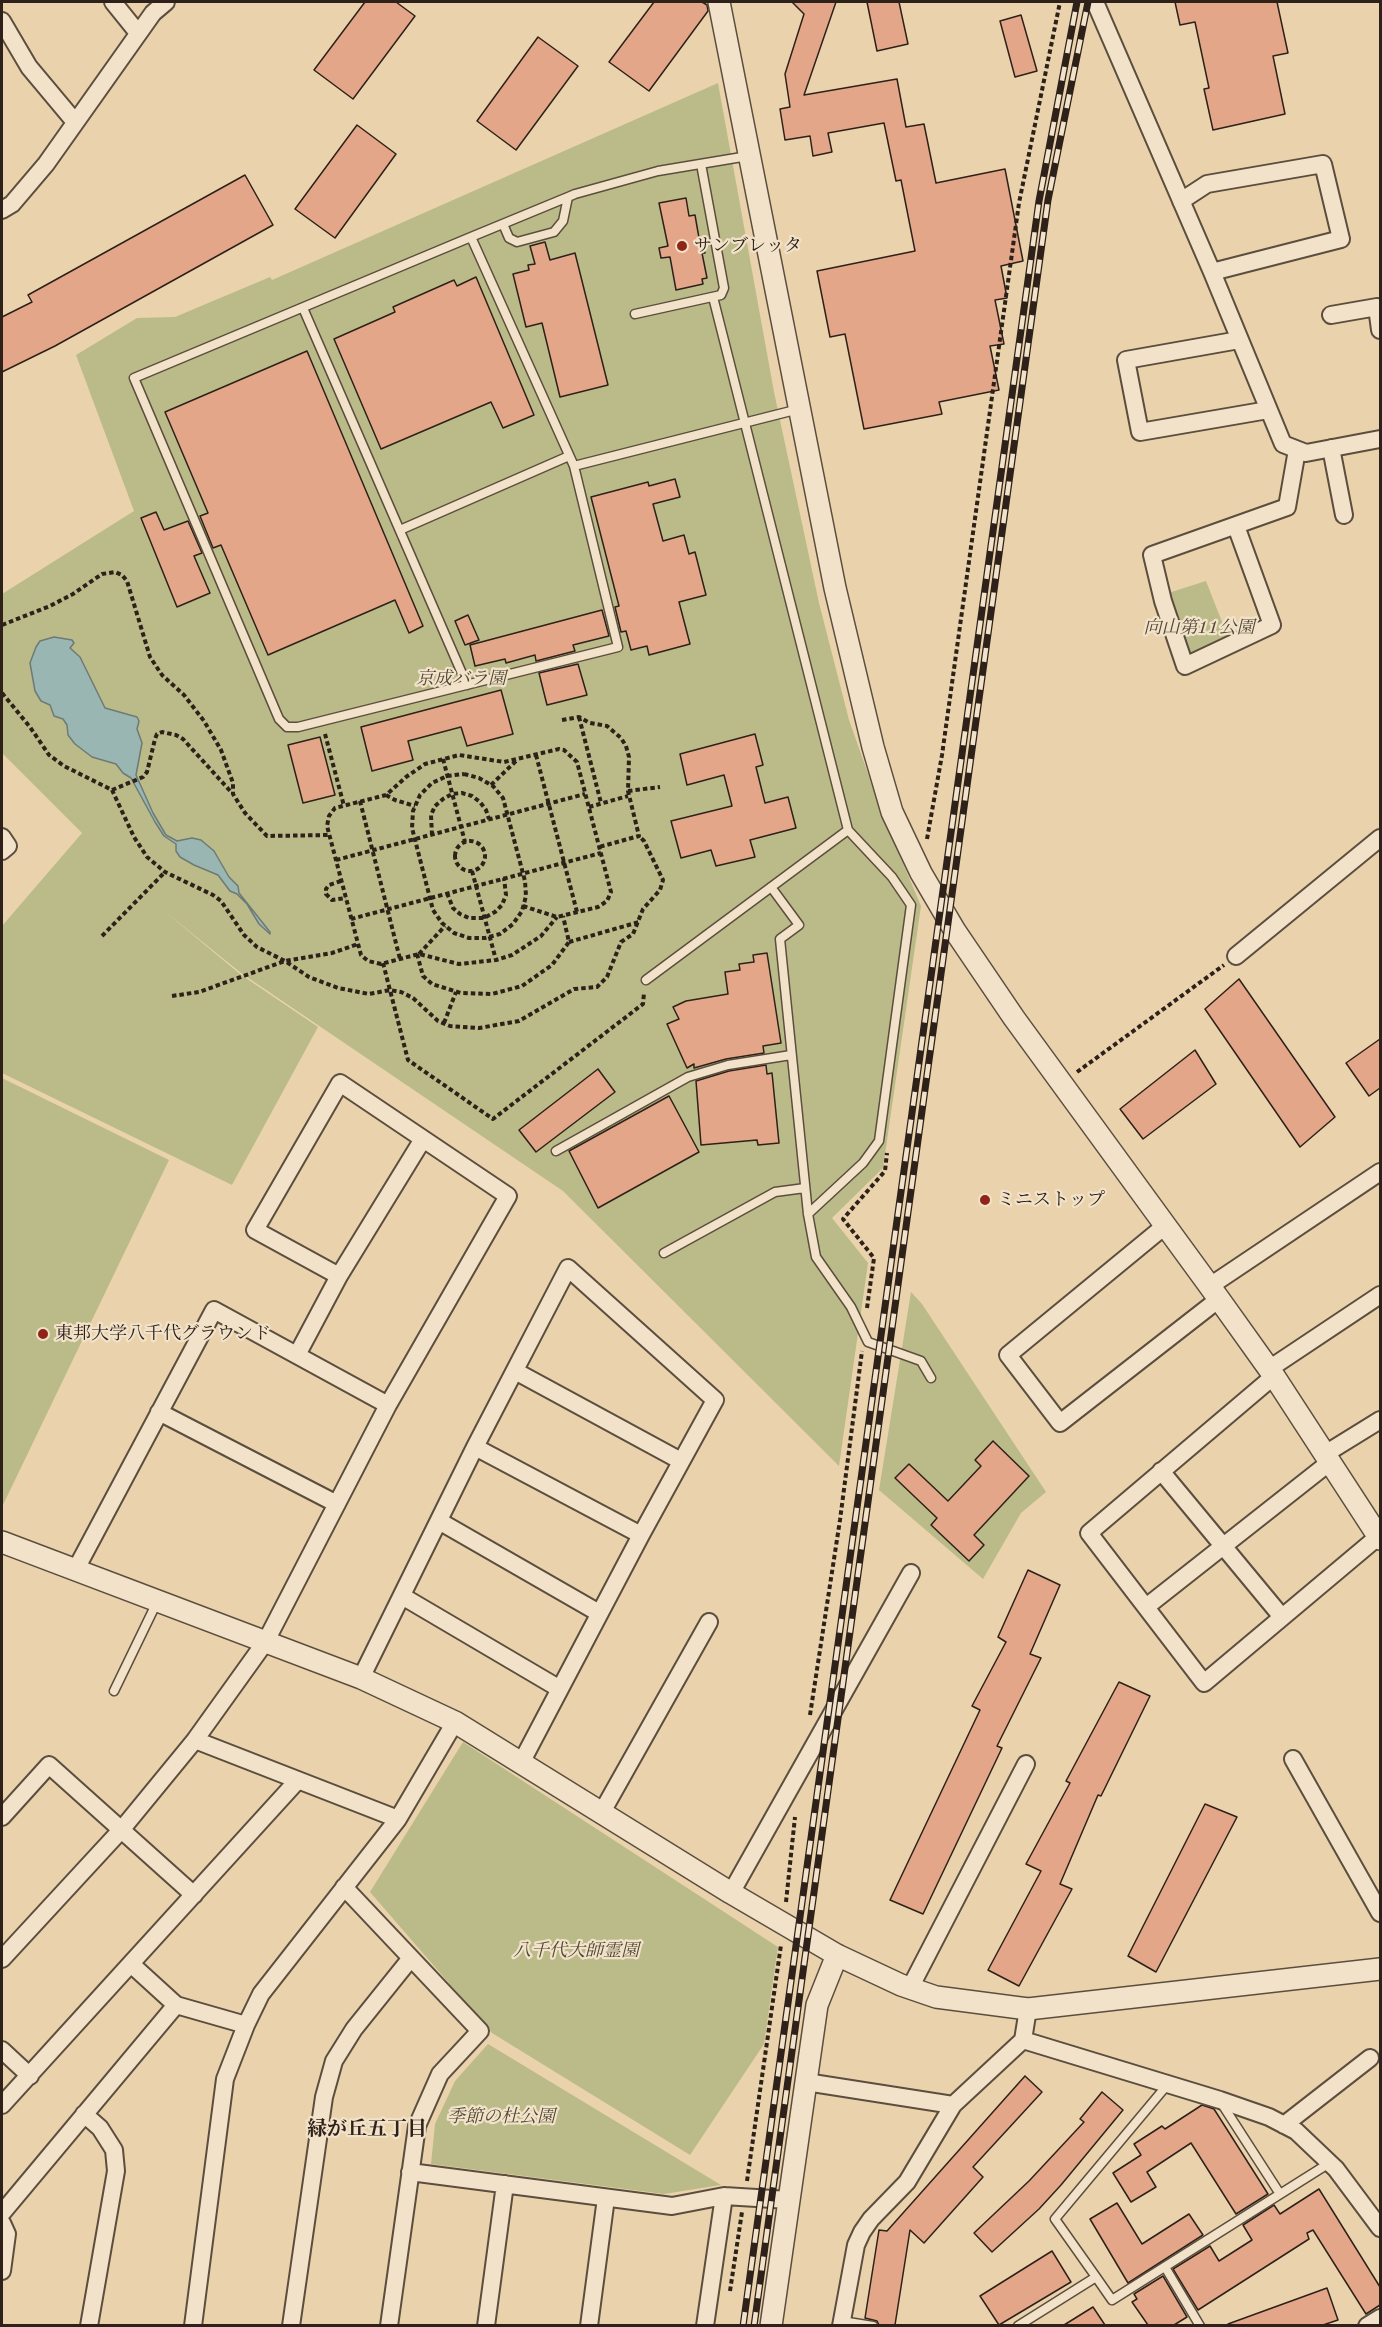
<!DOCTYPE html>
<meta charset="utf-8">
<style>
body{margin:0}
#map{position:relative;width:1382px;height:2327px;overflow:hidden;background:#ead3ac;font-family:"Old Standard TT",serif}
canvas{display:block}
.frame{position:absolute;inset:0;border:3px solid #2d2119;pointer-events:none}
</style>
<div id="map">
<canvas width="1382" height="2327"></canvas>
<div class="frame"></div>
</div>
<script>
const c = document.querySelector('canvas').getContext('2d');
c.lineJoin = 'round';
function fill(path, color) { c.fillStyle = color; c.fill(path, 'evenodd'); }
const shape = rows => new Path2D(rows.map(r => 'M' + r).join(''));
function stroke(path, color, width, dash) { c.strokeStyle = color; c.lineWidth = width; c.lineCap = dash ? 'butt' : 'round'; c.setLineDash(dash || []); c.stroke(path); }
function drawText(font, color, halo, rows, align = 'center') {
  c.font = font + ' "Old Standard TT","Noto Serif JP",serif'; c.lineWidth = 4.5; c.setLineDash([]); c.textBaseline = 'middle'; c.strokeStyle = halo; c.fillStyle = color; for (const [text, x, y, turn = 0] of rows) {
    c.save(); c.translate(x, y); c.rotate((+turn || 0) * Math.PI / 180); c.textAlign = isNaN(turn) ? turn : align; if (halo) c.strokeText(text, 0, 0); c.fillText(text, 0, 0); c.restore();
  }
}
fill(shape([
 [718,83,774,392,819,603,849,720,883,816,921,906,883,1168,832,1218,868,1263,839,1466,563,1191,241,973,163,910,240,974,318,1027,232,1185,2,1073,2,926,82,833,2,753,2,594,134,511,76,355,137,318,175,317,270,277,272,280],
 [1206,581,1231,645,1185,666,1162,595],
 [2,1078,169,1160,2,1507],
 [911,1292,922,1304,1046,1492,1021,1513,983,1579,879,1490],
 [463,1742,778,1947,764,2044,690,2155,492,2033,370,1892],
 [488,2044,721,2185,664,2194,431,2164,435,2124,455,2081]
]), '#babb88');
const water = shape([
 [54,637,72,640,74,643,70,648,80,657,105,708,137,717,139,721,137,729,142,743,136,775,153,813,166,835,177,841,192,838,201,840,214,851,229,877,238,886,239,893,270,932,270,934,259,924,247,904,237,894,230,891,218,875,194,865,180,857,176,851,176,844,164,836,155,822,131,778,123,773,116,764,92,757,75,744,68,735,67,725,63,719,54,716,50,705,41,701,35,691,30,663,36,647,40,641,54,637]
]);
fill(water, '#9ab6b3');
stroke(water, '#6e7a75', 1.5);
const building = shape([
 [365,2,396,2,415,16,353,99,314,70,365,2],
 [654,2,702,2,707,5,708,11,649,91,609,62,654,2],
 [792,2,836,2,804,95,897,79,906,127,924,124,936,183,1005,169,1023,261,1001,266,1007,298,995,300,1004,344,990,346,999,390,939,402,942,414,864,429,845,334,830,337,817,271,915,251,901,180,896,181,884,123,828,133,832,152,813,156,810,136,785,140,780,109,790,107,785,74,804,14,792,2],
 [867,2,899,2,908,44,877,51,867,2],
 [1175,2,1277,2,1288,53,1273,56,1285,114,1213,130,1204,89,1209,88,1195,22,1180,25,1175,2],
 [1021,15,1037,71,1015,77,1000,21,1021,15],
 [538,37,578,66,516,150,477,121,538,37],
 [357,125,396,154,335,238,295,209,357,125],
 [245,175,273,225,55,346,2,372,2,317,32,302,28,295,245,175],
 [686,198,689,216,695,215,699,238,702,238,705,253,702,253,707,278,702,279,703,284,676,290,670,257,661,258,659,248,668,246,659,203,686,198],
 [545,242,550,260,575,253,608,385,560,397,542,323,526,327,513,274,529,270,528,265,535,264,530,246,545,242],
 [476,277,534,415,503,428,491,402,381,449,334,339,395,312,393,307,454,280,457,286,476,277],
 [307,351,423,626,409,633,395,600,268,655,221,545,213,548,200,516,208,513,165,412,307,351],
 [675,479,680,497,653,504,663,541,684,535,689,554,695,552,706,595,679,602,690,644,649,655,647,646,631,650,626,631,621,632,615,607,619,606,591,497,648,482,649,486,675,479],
 [156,512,164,530,188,521,202,553,194,556,210,593,177,607,141,518,156,512],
 [602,610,609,636,573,645,575,651,536,661,535,655,506,663,505,659,475,666,470,645,602,610],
 [468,615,479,640,465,645,455,621,468,615],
 [578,664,587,695,547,705,539,673,578,664],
 [501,690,513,734,467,746,461,727,408,741,413,760,372,771,361,727,501,690],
 [755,734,763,765,756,767,765,803,788,797,796,828,750,840,755,857,716,866,711,850,681,858,671,821,732,806,724,775,687,785,680,754,755,734],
 [320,737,335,795,303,803,288,745,320,737],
 [767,953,781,1043,763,1046,764,1053,726,1059,694,1068,694,1064,687,1068,667,1024,679,1019,673,1007,686,1001,728,994,725,972,740,970,739,964,754,962,753,955,767,953],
 [1239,979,1335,1117,1300,1147,1205,1009,1239,979],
 [1380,1039,1380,1088,1369,1096,1346,1063,1380,1039],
 [1195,1050,1216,1084,1143,1139,1120,1109,1195,1050],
 [766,1065,767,1074,772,1073,779,1143,758,1145,757,1140,701,1145,696,1081,729,1071,766,1065],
 [598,1069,615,1092,536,1152,519,1130,598,1069],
 [669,1096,699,1152,598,1208,569,1151,669,1096],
 [993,1441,1029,1476,974,1535,984,1545,969,1561,931,1525,937,1518,895,1478,909,1464,948,1501,981,1466,975,1460,993,1441],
 [1028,1570,1060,1585,1030,1654,1041,1658,997,1746,1002,1748,923,1914,890,1900,980,1710,972,1706,1006,1642,998,1637,1028,1570],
 [1119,1682,1150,1696,1101,1796,1098,1795,1060,1884,1072,1889,1019,1986,988,1970,1041,1871,1026,1864,1070,1783,1066,1781,1119,1682],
 [1205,1804,1237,1817,1156,1972,1128,1956,1205,1804],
 [1025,2076,1042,2092,973,2167,983,2177,924,2243,910,2230,895,2325,879,2325,877,2321,865,2318,879,2230,887,2231,1025,2076],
 [1102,2092,1123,2110,1061,2185,1039,2209,992,2252,974,2233,1029,2181,1084,2122,1080,2119,1102,2092],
 [1202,2105,1214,2109,1268,2194,1236,2214,1191,2143,1147,2172,1156,2187,1131,2202,1113,2173,1141,2155,1134,2144,1162,2126,1165,2129,1202,2105],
 [1319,2189,1380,2287,1380,2305,1366,2314,1313,2230,1307,2233,1309,2239,1198,2310,1173,2269,1210,2246,1219,2261,1252,2240,1243,2225,1274,2205,1280,2214,1319,2189],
 [1117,2203,1142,2244,1189,2214,1203,2235,1128,2283,1090,2219,1117,2203],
 [1052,2251,1071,2282,999,2325,980,2296,1052,2251],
 [1163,2276,1187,2317,1174,2325,1148,2325,1132,2302,1137,2299,1134,2294,1163,2276],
 [1327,2288,1338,2320,1323,2325,1229,2325,1228,2324,1327,2288],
 [1093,2307,1105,2325,1064,2325,1093,2307]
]);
fill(building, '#e4a689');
stroke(building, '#2d2119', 1.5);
const service = shape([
 [503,224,509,238,517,242,554,232,563,221,568,197],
 [471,237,574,466,618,647,298,727,287,727,279,719,134,378,471,237,568,197,575,194,658,171,748,156],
 [303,308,467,685],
 [635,314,721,295,724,288,701,164],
 [574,466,799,409],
 [400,530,569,456],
 [771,887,799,925,780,939,808,1214,816,1257,851,1307,868,1342,921,1361,931,1378],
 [646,980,848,830,713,297],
 [556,1151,688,1077,728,1065,791,1055],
 [808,1214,863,1163,879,1141,911,905,892,877,848,830],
 [664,1253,775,1192,805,1188],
 [114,1691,158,1600],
 [1222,2104,1280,2194],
 [1165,2267,1200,2326],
 [1096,2277,1112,2300,1331,2162],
 [842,2321,873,2326],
 [1018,2326,1096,2277,1055,2219,1168,2084]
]);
const minor = shape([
 [113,2,138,33],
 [1095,2,1212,272,1283,444,1306,453,1380,439],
 [2,21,29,67,75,122],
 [1181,201,1207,184,1323,164,1341,239,1212,272],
 [2,210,12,204,46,164,153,13,166,2],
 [1331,315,1377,307,1380,330],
 [1239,340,1126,360,1140,432,1268,410],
 [1331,448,1344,515],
 [1236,526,1272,625,1185,666,1163,601,1152,555,1287,507,1297,450],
 [2,837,8,846,2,851],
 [1236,956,1380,838],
 [1166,1225,1008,1355,1060,1423,1219,1299],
 [1210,1286,1380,1172],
 [297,1355,339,1276,423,1139],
 [1269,1369,1380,1295],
 [515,1371,681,1461],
 [1274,1376,1089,1533,1204,1683,1379,1536],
 [159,1412,337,1504],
 [475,1447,641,1535],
 [1325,1454,1380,1420],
 [1161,1471,1282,1617],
 [439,1521,599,1613],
 [76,1569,214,1310,388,1405],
 [402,1596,560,1689],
 [1146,1607,1330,1462],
 [361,1678,475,1447,568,1268,715,1400,641,1535,521,1763],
 [195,1740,398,1819],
 [1293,1759,1380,1913],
 [602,1812,709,1622],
 [2,1817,49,1765,194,1895],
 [344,1887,480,2031,440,2074,417,2126,389,2326],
 [731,1893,911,1573],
 [2,1959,122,1829,195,1740,266,1641,388,1405,508,1196,340,1083,255,1230,339,1276],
 [131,1964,176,2005,246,2025],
 [910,1988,1026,1764],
 [1028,2009,1023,2040,1220,2100,1269,2117,1296,2131,1336,2169,1380,2228],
 [2,2050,30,2076],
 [806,2082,953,2105],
 [2,2105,298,1780],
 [84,2114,100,2128,114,2150,116,2171,89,2326],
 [1284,2125,1370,2058],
 [410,2172,672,2206,724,2196,789,2200],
 [2,2213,176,2005],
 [2,2223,7,2234,2,2271],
 [193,2326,225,2079,246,2025,261,1994,398,1819,455,1722],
 [291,2326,324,2097,334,2061,354,2029,411,1958],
 [486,2326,505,2184],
 [589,2326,606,2198],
 [705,2326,724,2196],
 [841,2326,856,2245,862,2232,871,2219,907,2182,953,2105,1023,2040],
 [1367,2326,1380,2318]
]);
const tertiary = shape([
 [719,2,835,588,873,747,892,812,921,873,955,931,1014,1018,1219,1299,1274,1376,1380,1539],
 [2,1542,361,1678,455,1722,731,1893,837,1955,901,1985,936,1997,1028,2009,1380,1969],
 [771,2326,817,2005,837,1955]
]);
stroke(service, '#5c4e3e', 11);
stroke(minor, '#5c4e3e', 20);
stroke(tertiary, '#5c4e3e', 24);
stroke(shape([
 [2,625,50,606,73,594,102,574,115,572,122,575,127,581,150,657,162,675,184,695,204,721,221,750,233,783,233,794,245,813,267,836,330,835],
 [2,693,30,727,49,755,64,766,112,790,134,837,147,857,165,872,213,895,221,901,244,935,257,947,285,961,309,977,338,988,369,994,390,990,401,992,413,998,438,1021,450,1026,479,1028,519,1021,574,989,597,987,607,977,621,942,633,934,643,909,660,890,663,880,644,841,639,836],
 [579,717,601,803],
 [562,720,579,717,590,723,607,726,621,738,626,746,629,757,628,791,639,836,599,847],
 [325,734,344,806],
 [536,755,577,912],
 [443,759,465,842],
 [464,774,479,778,493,786,503,798,525,881,526,896,522,911,513,924,500,934,485,938,469,938,454,933,442,923,433,910,412,828,413,811,420,795,432,783,447,776,464,774],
 [491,785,517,760],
 [112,790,143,777,147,772,155,739,157,734,162,732,176,735,183,739,232,793],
 [628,791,660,787],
 [386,795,395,800,415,806],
 [360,801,400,959],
 [589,807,628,796],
 [432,835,431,815,435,806,443,799,452,794,462,793,472,796,480,802,486,810,489,819],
 [927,839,942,755,1019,203,1060,2],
 '455 856a15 15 0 1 1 30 0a15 15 0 1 1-30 0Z',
 [336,860,585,794],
 [472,871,496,960],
 [341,881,329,885,326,889,326,894,332,900,346,898],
 [447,893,453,908,460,914,469,918,484,918,495,912,502,905,506,895,504,878],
 [523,906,557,917,598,907,607,901,611,892,577,762,564,750,559,749,504,762,459,755,425,764,406,777,386,795,335,808,329,816,327,826,361,955,368,961,381,964,419,954,459,964,496,960,512,955,541,936,557,917],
 [351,919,601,853],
 [102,936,165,872],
 [569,942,639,922],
 [417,954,423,976,432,984,461,993,492,994,522,986,552,965,569,942,563,916],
 [419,954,445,926],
 [383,963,408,1060,493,1119,643,1004,644,993],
 [172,996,199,992,285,961,332,953,358,944],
 [444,1023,456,992],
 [1077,1072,1224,965],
 [867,1308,874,1258,843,1219,885,1171,887,1153],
 [810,1715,840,1520,862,1351],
 [786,1902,795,1817],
 [747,2181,781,1945],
 [730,2291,742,2212]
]), '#2d2119', 4, [4.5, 3]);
stroke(service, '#f1e2c9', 8);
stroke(minor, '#f1e2c9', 16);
stroke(tertiary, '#f1e2c9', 21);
const rail = shape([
 [743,2326,1039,201,1077,2],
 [754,2326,1048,200,1088,2]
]);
stroke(rail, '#2d2119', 7);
stroke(rail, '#f1e2c9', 4.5, [14]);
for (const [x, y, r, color] of [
 [682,246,6,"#8f2418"],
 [985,1200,6,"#8f2418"],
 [43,1334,6,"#8f2418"]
]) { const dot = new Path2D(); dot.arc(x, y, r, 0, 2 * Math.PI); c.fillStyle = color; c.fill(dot); stroke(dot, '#f1e2c9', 2); }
drawText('18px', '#2d2119', '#f1e2c9', [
 ["サンブレッタ",694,246],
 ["ミニストップ",997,1200],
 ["東邦大学八千代グラウンド",55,1334]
], 'left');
drawText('italic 18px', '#504835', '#f1e2c9', [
 ["向山第11公園",1199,628],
 ["京成バラ園",461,679],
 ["八千代大師霊園",576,1951],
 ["季節の杜公園",501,2117]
]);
drawText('bold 20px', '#2d2119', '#f1e2c9', [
 ["緑が丘五丁目",367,2130]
]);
</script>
